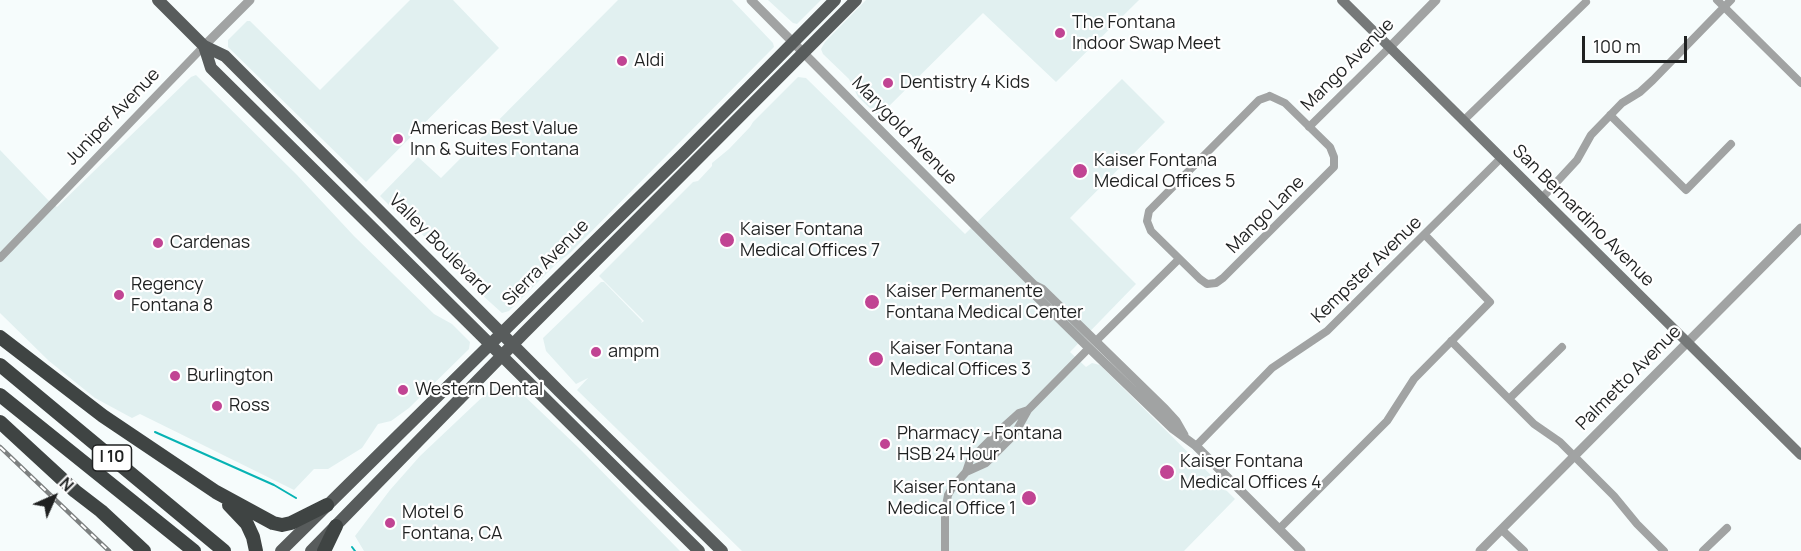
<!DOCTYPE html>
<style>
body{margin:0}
#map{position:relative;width:1801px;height:551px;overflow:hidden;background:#f6fcfc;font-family:Manrope,sans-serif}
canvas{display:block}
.north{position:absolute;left:24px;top:467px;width:60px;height:60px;-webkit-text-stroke:4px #fff;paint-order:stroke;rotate:45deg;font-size:16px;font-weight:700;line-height:24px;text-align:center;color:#1f2121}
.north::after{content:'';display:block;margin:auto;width:21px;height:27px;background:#1f2121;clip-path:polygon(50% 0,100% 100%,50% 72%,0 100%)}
.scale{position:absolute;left:1582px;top:36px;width:105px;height:27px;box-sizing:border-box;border:3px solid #1f2121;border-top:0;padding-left:8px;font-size:18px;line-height:21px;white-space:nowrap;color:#1f2121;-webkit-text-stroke:4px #fff;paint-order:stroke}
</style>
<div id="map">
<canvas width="1801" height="551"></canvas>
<div class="north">N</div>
<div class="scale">100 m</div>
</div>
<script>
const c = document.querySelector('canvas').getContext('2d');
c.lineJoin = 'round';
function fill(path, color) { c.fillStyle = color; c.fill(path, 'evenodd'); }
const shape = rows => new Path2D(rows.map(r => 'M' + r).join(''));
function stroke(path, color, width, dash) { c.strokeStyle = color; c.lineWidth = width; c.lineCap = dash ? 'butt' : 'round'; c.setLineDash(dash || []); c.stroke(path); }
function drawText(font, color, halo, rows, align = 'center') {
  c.font = font + ' Manrope,sans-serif'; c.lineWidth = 4.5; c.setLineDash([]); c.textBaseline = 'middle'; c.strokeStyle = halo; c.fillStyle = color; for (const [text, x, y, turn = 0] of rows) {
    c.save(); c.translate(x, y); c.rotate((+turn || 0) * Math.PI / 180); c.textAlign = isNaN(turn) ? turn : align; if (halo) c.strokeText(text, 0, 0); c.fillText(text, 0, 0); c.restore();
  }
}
fill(shape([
 [410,0,453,0,499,48,366,182,228,47,228,40,247,21,250,21,320,90],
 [618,0,732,0,773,43,774,47,570,253,557,263,509,311,502,313,481,294,410,222,404,220,380,196,418,157,441,178],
 [768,0,821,0,797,24,793,23],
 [866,0,1139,0,1056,82,983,13,880,115,876,114,858,97,849,79,823,54,821,49,825,42],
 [196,75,297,175,354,236,434,314,452,324,470,342,469,349,409,408,391,421,378,424,362,448,328,469,314,469,294,490,140,414,132,418,95,398,49,361,0,313,0,150,48,200,57,207,191,77],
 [798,77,806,78,965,234,1122,79,1165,122,1070,218,1136,284,1070,352,1086,367,1092,363,1100,365,1235,499,1184,551,742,551,577,390,588,378,576,384,546,351,543,338,601,282,604,282,642,321,641,323,644,321,599,276,693,182,698,181,712,166,712,163,729,149,750,127,753,122],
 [493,387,517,389,580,449,680,551,364,551,355,536,390,490,420,456]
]), '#e1f0f0');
stroke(shape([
 [155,432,274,485,296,498],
 [352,547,355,551]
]), '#07b3b4', 2);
stroke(shape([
 [1717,0,1801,83],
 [1270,96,1285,103,1330,147,1334,157,1334,167,1223,278,1216,283,1207,284,1200,279,1151,231,1147,221,1149,211,1259,100,1270,96],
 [1610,115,1686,190,1731,144],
 [1463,121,1586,2],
 [1309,127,1389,48],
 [1541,199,1577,160,1591,135,1622,103,1640,92,1653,80,1731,0],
 [0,258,204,46],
 [1096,341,1179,259],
 [1451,341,1534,424,1560,442,1614,496,1637,524,1664,551],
 [1509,399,1562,347],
 [1196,446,1272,368,1327,331,1501,158],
 [990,459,989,451,999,438,1000,434],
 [966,472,986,463,1014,435,1028,410],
 [1279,529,1387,421,1414,379,1490,302,1425,235],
 [1502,530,1524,551],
 [945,551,945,511,948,495,952,488,966,472,970,460,999,431,1019,413,1028,410,1089,348],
 [1703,551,1727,528]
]), '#a1a3a3', 8);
stroke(shape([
 [751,0,1014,265,1034,285,1042,289,1165,409,1176,421,1184,435],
 [204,46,250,0],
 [1389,48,1436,0],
 [1034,285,1035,295,1089,348,1173,429,1196,446,1301,551],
 [1480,551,1801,228]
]), '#a1a3a3', 9);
stroke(shape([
 [1342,0,1801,455]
]), '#767979', 10);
stroke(shape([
 [158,0,204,46,225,56,559,391,722,551],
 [204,46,211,68,699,551],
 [281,551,684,153,835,0],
 [311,551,523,334,856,0]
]), '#585c5c', 12);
stroke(shape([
 [0,337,103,416,216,492,273,523,282,525,291,523,327,505],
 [0,365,224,551],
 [0,395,194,551],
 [0,422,75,491,101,511,144,551],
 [229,505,247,524,253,537,256,551],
 [324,551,336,526]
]), '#3f4443', 14);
const rail = shape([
 [0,447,109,551]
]);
stroke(rail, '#7d8181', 4.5);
stroke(rail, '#fff', 2, [7]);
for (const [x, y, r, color] of [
 [1060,33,6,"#c14493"],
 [622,61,6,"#c14493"],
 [888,83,6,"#c14493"],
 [398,139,6,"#c14493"],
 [1080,171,8,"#c14493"],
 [727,240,8,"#c14493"],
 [158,243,6,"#c14493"],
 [119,295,6,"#c14493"],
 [872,302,8,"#c14493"],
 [596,352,6,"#c14493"],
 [876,359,8,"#c14493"],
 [175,376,6,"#c14493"],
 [403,390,6,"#c14493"],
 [217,406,6,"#c14493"],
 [885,444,6,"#c14493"],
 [1167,472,8,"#c14493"],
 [1029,498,8,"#c14493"],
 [390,523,6,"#c14493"]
]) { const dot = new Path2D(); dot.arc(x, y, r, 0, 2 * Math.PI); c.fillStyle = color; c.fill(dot); stroke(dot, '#fff', 2); }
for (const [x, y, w] of [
 [112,458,39]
]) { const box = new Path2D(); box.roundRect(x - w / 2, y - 13, w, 26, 4.5); c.fillStyle = '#fff'; c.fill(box); stroke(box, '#1f2121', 1.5); }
drawText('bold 16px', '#1f2121', null, [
 ["I 10",112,458]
]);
drawText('18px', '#1f2121', '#fff', [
 ["The Fontana",1072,23],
 ["Indoor Swap Meet",1072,44],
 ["Aldi",634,61],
 ["Dentistry 4 Kids",900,83],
 ["Americas Best Value",410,129],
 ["Inn & Suites Fontana",410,150],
 ["Kaiser Fontana",1094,161],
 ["Medical Offices 5",1094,182],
 ["Kaiser Fontana",740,230],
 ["Medical Offices 7",740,251],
 ["Cardenas",170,243],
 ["Regency",131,285],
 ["Fontana 8",131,306],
 ["Kaiser Permanente",886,292],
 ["Fontana Medical Center",886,313],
 ["Kaiser Fontana",890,349],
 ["Medical Offices 3",890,370],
 ["ampm",608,352],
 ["Burlington",187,376],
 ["Western Dental",415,390],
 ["Ross",229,406],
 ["Pharmacy - Fontana",897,434],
 ["HSB 24 Hour",897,455],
 ["Kaiser Fontana",1180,462],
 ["Medical Offices 4",1180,483],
 ["Kaiser Fontana",1016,488,"right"],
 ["Medical Office 1",1016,509,"right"],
 ["Motel 6",402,513],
 ["Fontana, CA",402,534]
], 'left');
drawText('18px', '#1f2121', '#fff', [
 ["Mango Avenue",1348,65,-45],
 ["Juniper Avenue",113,117,-46],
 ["Marygold Avenue",904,131,46],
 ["Mango Lane",1266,215,-45],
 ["San Bernardino Avenue",1583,216,45],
 ["Valley Boulevard",439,245,45],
 ["Sierra Avenue",546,263,-45],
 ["Kempster Avenue",1367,270,-44],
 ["Palmetto Avenue",1629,378,-45]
]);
</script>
